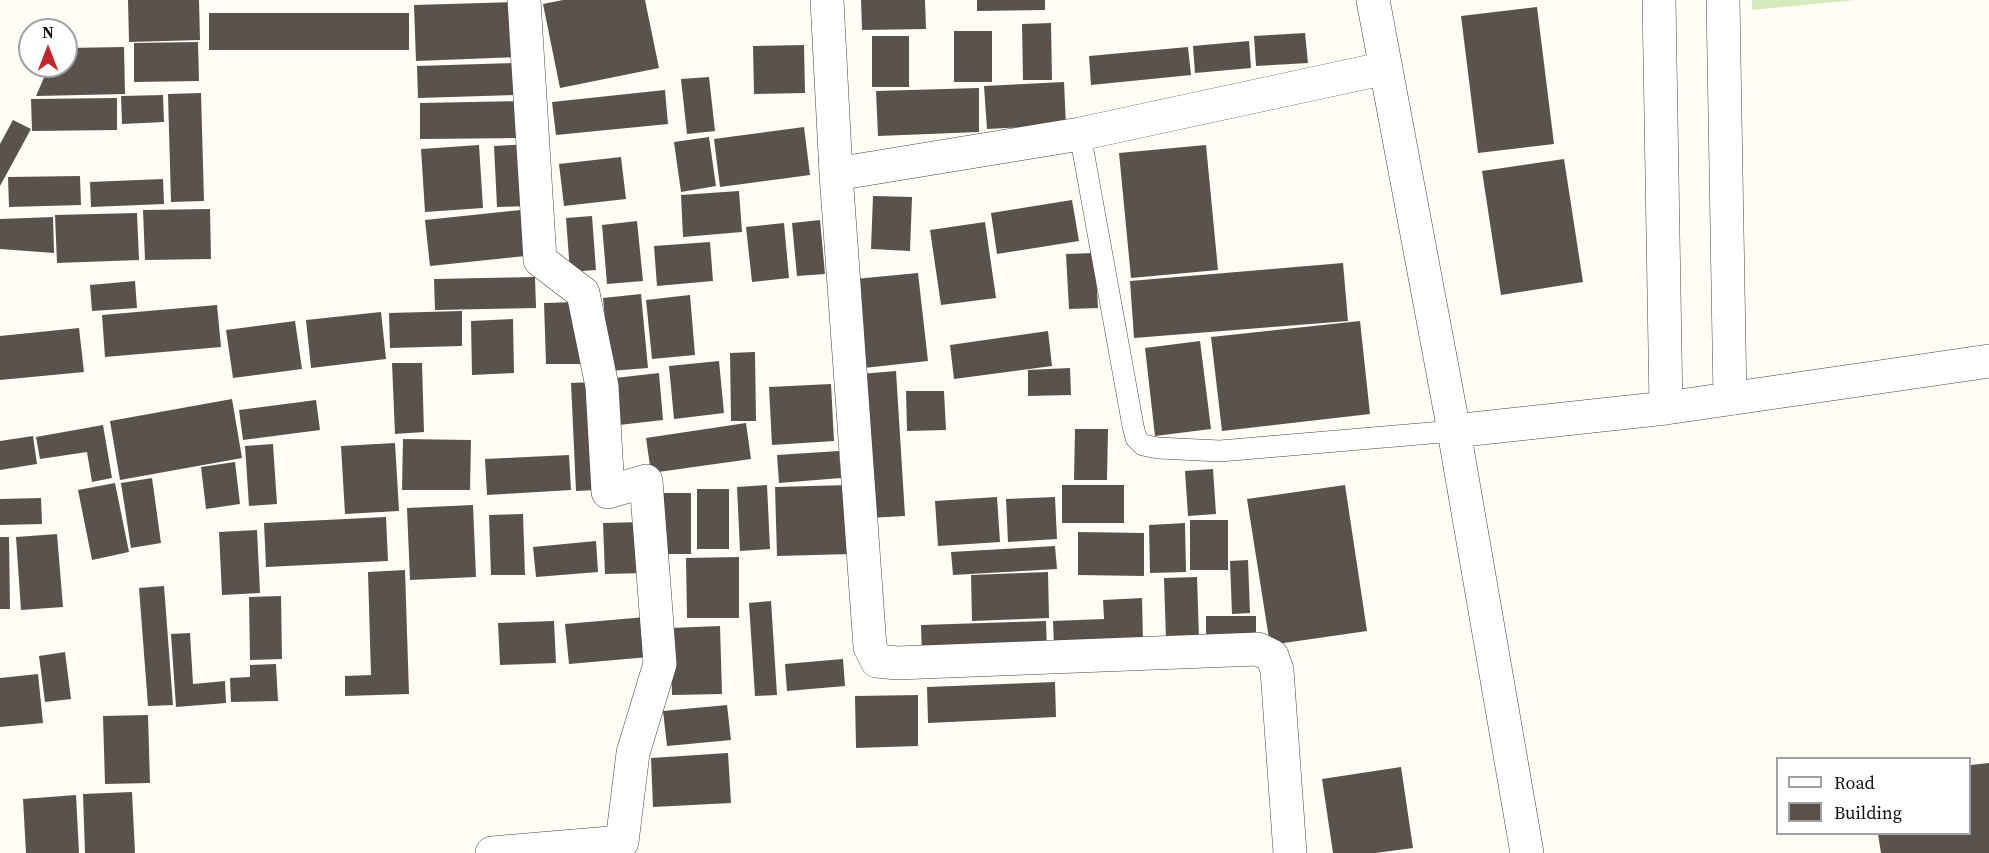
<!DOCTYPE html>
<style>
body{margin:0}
#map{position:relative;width:1989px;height:853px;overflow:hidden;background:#fffdf5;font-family:"Source Serif 4",serif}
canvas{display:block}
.legend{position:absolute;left:1776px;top:757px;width:195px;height:78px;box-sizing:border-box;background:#fff;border:2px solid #a0a0a0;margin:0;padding:8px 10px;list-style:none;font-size:18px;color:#111}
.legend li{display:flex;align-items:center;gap:12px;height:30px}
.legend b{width:30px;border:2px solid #a0a0a0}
.north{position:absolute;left:18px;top:18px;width:60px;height:60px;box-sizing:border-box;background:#fff;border:2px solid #a0a0a0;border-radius:50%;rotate:0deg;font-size:16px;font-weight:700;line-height:24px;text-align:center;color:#111}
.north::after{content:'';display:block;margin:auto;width:21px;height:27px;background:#c4262e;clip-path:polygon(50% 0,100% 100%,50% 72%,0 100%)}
</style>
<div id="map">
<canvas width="1989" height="853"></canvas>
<ul class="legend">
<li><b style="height:8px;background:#fff"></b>Road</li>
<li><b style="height:16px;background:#5a524d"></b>Building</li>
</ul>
<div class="north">N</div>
</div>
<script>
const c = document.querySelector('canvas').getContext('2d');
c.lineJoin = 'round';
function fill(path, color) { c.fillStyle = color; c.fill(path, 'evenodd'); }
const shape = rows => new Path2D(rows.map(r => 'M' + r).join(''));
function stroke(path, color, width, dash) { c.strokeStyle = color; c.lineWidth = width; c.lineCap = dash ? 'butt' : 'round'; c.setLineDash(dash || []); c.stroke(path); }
fill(shape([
 [1752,0,1855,0,1752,10]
]), '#d5ebbd');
fill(shape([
 [128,0,199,0,200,40,129,42],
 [563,0,645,0,659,68,560,88,543,4],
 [861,0,925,0,926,29,862,30],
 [977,0,1045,0,1045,10,977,11],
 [517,2,519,57,416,61,414,5],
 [1537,7,1554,144,1478,153,1461,16],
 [209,13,409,13,409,50,209,50],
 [1051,23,1052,80,1023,80,1022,24],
 [954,31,992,31,992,82,954,82],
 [1305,33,1308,63,1256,66,1254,36],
 [872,36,909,36,909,87,872,87],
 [1249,41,1251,68,1195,73,1193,46],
 [198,42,199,81,134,82,134,43],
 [804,45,805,93,754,94,753,46],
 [124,47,125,94,36,96,49,66,66,66,66,48],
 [1188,47,1191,75,1091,85,1089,56],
 [514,63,515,95,418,98,417,66],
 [709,77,715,131,687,134,681,79],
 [1064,82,1066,125,987,129,984,86],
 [979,88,979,132,878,136,876,91],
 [665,90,668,124,556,135,552,102],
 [201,93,204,201,171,202,168,94],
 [163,95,164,122,122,124,121,96],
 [117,98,117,130,32,131,31,99],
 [524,101,524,138,420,139,420,103],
 [13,120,31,129,0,186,0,144],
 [804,127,810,175,720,187,714,139],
 [709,137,716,186,681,192,674,142],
 [530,144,533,206,497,207,494,146],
 [479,145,483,208,425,212,421,149],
 [1206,145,1218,270,1131,278,1119,153],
 [621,157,626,199,564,206,559,164],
 [1564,159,1583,282,1501,295,1482,171],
 [80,176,81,205,9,207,8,177],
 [163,179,164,204,91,207,90,182],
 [739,191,742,232,683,237,681,195],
 [873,196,912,197,910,251,871,249],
 [1072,200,1079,241,997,254,991,213],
 [210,209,211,259,145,260,143,210],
 [530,209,535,255,430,266,425,220],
 [137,213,139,260,57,263,55,215],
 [592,216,596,270,570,272,566,218],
 [53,217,54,253,0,249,0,219],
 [820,220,825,274,797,276,792,223],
 [637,221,643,281,607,284,602,225],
 [985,222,996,298,941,305,930,230],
 [784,223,789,278,752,282,746,227],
 [710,242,713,281,657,286,654,246],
 [1095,253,1098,308,1069,309,1066,254],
 [1343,263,1348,321,1134,338,1130,281],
 [918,273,928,361,864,368,855,279],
 [535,277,536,308,435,310,434,279],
 [135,281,137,308,92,311,90,285],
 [641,294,648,368,610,371,603,298],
 [690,295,695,355,652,359,646,300],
 [578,302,580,364,546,364,544,303],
 [217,305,221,347,105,357,102,315],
 [462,311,462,346,390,348,389,313],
 [381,312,386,359,311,368,306,320],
 [513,319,514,373,472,375,471,321],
 [295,321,302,369,233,378,226,330],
 [1360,321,1370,414,1222,431,1211,337],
 [79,328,84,372,0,380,0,336],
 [1048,331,1052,366,954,379,950,345],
 [1200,341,1211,429,1155,436,1145,348],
 [755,352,756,421,731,421,730,353],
 [719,361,724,413,674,419,669,366],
 [392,363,422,363,424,432,395,434],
 [1070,368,1071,395,1028,396,1028,370],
 [896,371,905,516,868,518,860,374],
 [659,373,663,420,619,425,615,378],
 [593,382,598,490,576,491,571,383],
 [831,384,834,441,772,445,769,387],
 [906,391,944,391,946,430,907,431],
 [232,399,242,458,120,480,110,421],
 [316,400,320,430,243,440,239,410],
 [746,423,751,459,651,473,646,438],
 [103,425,112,478,92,482,87,452,40,459,36,437],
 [1075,429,1108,429,1107,480,1074,480],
 [33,436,37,464,0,470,0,441],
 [403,439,471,440,470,490,402,490],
 [395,443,399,511,345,514,341,446],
 [273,444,277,504,249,506,245,446],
 [839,451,841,478,779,483,777,455],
 [569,455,571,490,487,495,485,459],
 [235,462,240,504,206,509,201,467],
 [1213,469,1216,514,1188,516,1185,471],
 [152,478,161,543,131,548,121,483],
 [115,483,129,552,92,560,78,490],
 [767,485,770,549,740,551,737,487],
 [849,485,851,554,777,556,775,487],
 [1062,485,1124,485,1124,523,1062,523],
 [1345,485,1367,631,1270,645,1247,499],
 [697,489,729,489,729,549,697,549],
 [660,493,691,493,691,554,660,554],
 [997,497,1000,542,938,546,935,501],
 [1055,497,1057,539,1008,542,1006,499],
 [41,498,42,524,0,525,0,499],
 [473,505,476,577,410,580,407,508],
 [523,514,525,575,491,575,489,515],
 [386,517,388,561,266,567,264,523],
 [1190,520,1228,520,1228,570,1190,570],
 [643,522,645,573,605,574,603,523],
 [1185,523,1186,572,1150,573,1149,525],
 [257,530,260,593,222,595,219,532],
 [1078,532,1144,533,1144,576,1078,575],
 [57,534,63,607,21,610,16,537],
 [0,537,9,537,10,609,0,609],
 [596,541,598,572,536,577,533,547],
 [1055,546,1057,569,953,575,951,552],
 [739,557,739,618,687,618,686,558],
 [1248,560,1250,613,1232,614,1230,561],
 [405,570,409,694,345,696,345,676,371,675,368,572],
 [1048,572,1049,618,972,621,971,575],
 [1197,577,1199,638,1166,639,1164,578],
 [164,586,173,705,148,706,139,588],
 [281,596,282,659,250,660,249,597],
 [1142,598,1143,643,1054,646,1053,621,1104,619,1103,600],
 [771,601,777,695,755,696,749,603],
 [1206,616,1256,616,1256,637,1206,638],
 [646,617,649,657,569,664,565,624],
 [554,621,556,663,500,665,498,623],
 [1046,621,1047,652,922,657,921,625],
 [720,626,722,694,672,695,670,628],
 [190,633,193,684,225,681,226,703,176,707,171,634],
 [65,652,71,699,45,702,39,656],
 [843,659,845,686,787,691,785,664],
 [276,664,278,701,231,702,230,678,250,677,250,665],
 [38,674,43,723,0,727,0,678],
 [1055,682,1056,717,928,723,927,687],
 [918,695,918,746,856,748,855,696],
 [727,705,731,740,667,746,663,711],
 [148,715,150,783,105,784,103,716],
 [728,753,731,803,653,807,651,758],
 [1989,763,1989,853,1881,853,1878,834,1970,834,1970,765],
 [1401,767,1413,848,1375,853,1333,853,1322,779],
 [132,792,135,853,85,853,83,794],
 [76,795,79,853,26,853,23,799]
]), '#5a524d');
const lane = shape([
 [1080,134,1133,426,1136,438,1143,445,1158,448,1220,451,1454,431]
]);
const street = shape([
 [827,0,836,174,870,647,877,661,897,663,1258,649,1272,656,1277,670,1290,853],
 [1373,0,1454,431,1527,853],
 [1659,0,1666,408],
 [1723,0,1730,399],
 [836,174,1080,134,1386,68],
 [1454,431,1666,408,1989,361],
 [492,853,622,842,633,753,660,664,646,481,608,492,602,386,583,293,540,260,524,0]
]);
stroke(lane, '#444', 22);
stroke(street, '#444', 34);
stroke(lane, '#fff', 21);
stroke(street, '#fff', 33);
</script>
